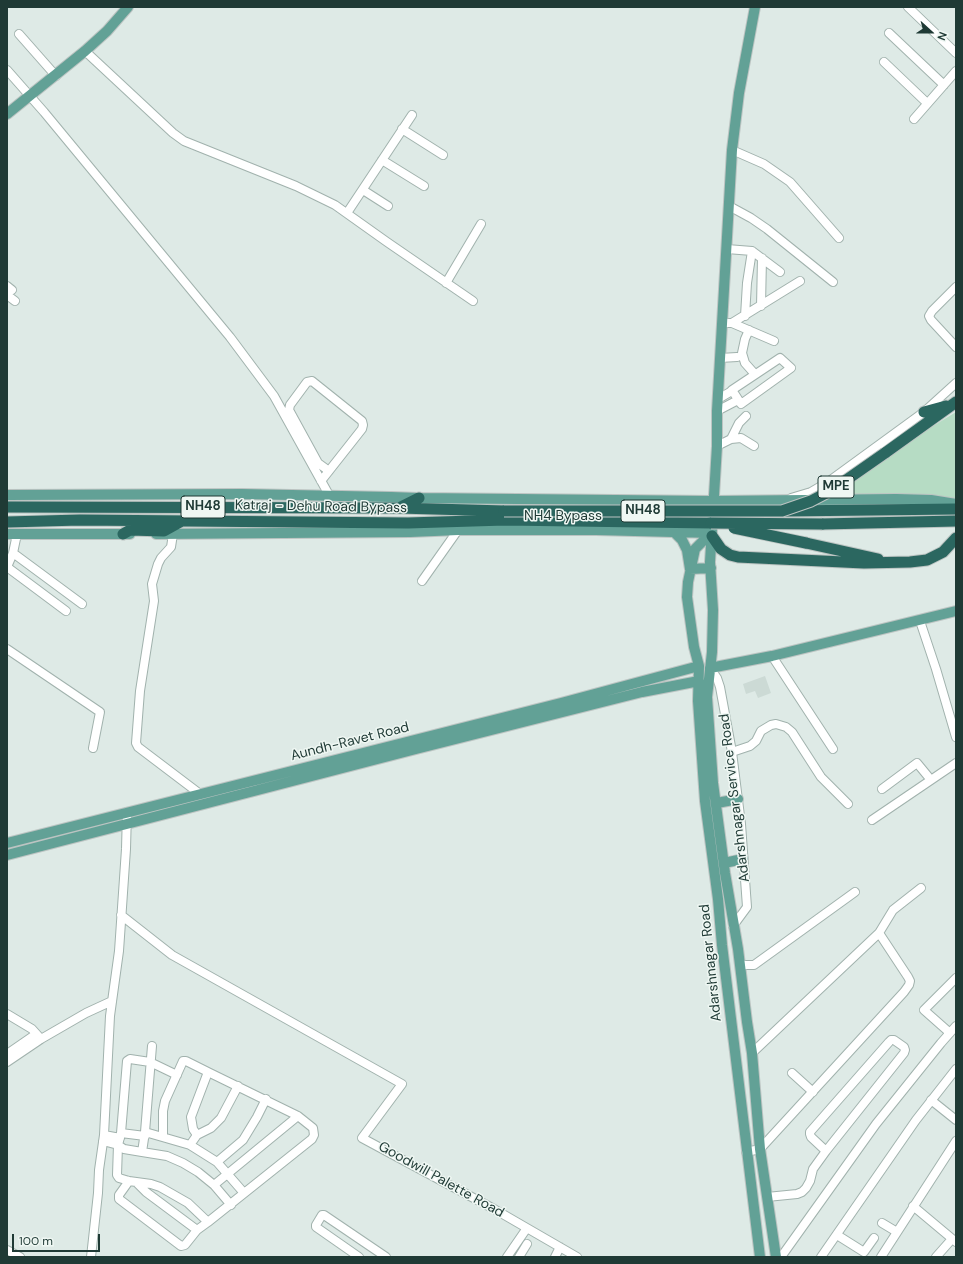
<!DOCTYPE html>
<style>
body{margin:0}
#map{position:relative;width:963px;height:1264px;overflow:hidden;background:#deeae6;font-family:"DM Sans",sans-serif}
canvas{display:block}
.frame{position:absolute;inset:0;border:8px solid #1f3a35;pointer-events:none}
.north{position:absolute;left:911px;top:12px;width:40px;height:40px;-webkit-text-stroke:3px #eff7f3;paint-order:stroke;rotate:111deg;font-size:11px;font-weight:700;line-height:16px;text-align:center;color:#1f3a35}
.north::after{content:'';display:block;margin:auto;width:14px;height:18px;background:#1f3a35;clip-path:polygon(50% 0,100% 100%,50% 72%,0 100%)}
.scale{position:absolute;left:12px;top:1234px;width:88px;height:18px;box-sizing:border-box;border:2px solid #1f3a35;border-top:0;padding-left:5px;font-size:12px;line-height:14px;white-space:nowrap;color:#1f3a35;-webkit-text-stroke:3px #eff7f3;paint-order:stroke}
</style>
<div id="map">
<canvas width="963" height="1264"></canvas>
<div class="frame"></div>
<div class="north">N</div>
<div class="scale">100 m</div>
</div>
<script>
const c = document.querySelector('canvas').getContext('2d');
c.lineJoin = 'round';
function fill(path, color) { c.fillStyle = color; c.fill(path, 'evenodd'); }
const shape = rows => new Path2D(rows.map(r => 'M' + r).join(''));
function stroke(path, color, width, dash) { c.strokeStyle = color; c.lineWidth = width; c.lineCap = dash ? 'butt' : 'round'; c.setLineDash(dash || []); c.stroke(path); }
function drawText(font, color, halo, rows, align = 'center') {
  c.font = font + ' "DM Sans",sans-serif'; c.lineWidth = 3; c.setLineDash([]); c.textBaseline = 'middle'; c.strokeStyle = halo; c.fillStyle = color; for (const [text, x, y, turn = 0] of rows) {
    c.save(); c.translate(x, y); c.rotate((+turn || 0) * Math.PI / 180); c.textAlign = isNaN(turn) ? turn : align; if (halo) c.strokeText(text, 0, 0); c.fillText(text, 0, 0); c.restore();
  }
}
fill(shape([
 [765,676,771,693,758,698,755,691,746,694,743,684]
]), '#ccdad5');
fill(shape([
 [956,412,956,498,834,496,925,431]
]), '#b6dcc4');
const minor = shape([
 [908,7,956,53],
 [889,33,944,85],
 [19,34,56,76],
 [85,51,173,133,184,141,296,186,335,205,387,242,473,301],
 [884,62,927,103],
 [7,70,44,112,230,337,274,396,329,495],
 [914,119,956,71],
 [402,129,443,155],
 [732,150,764,164,790,182,839,238],
 [382,160,424,186],
 [363,190,388,206],
 [729,206,751,218,767,229,833,282],
 [347,213,412,115],
 [727,249,752,251,780,272],
 [446,283,481,224],
 [7,286,12,290],
 [956,287,932,311,929,316,931,320,956,347],
 [7,295,15,301],
 [761,306,762,258],
 [745,316,747,283,752,251],
 [722,323,732,323,800,281],
 [732,323,774,341],
 [749,330,745,339,742,353,745,363,753,372],
 [720,358,737,357],
 [718,399,730,392,732,390,780,358,791,368,741,404,732,390],
 [717,411,738,400],
 [731,439,739,423,746,416],
 [717,446,731,439,741,438,754,446],
 [321,481,362,429,363,425,362,421,312,381,307,382,290,405,289,410,318,463,329,471],
 [791,498,811,492,828,482,924,412,956,383],
 [17,534,13,553,7,567,66,611],
 [173,534,171,547,161,558,158,564,152,584,154,601,140,691,136,743,138,747,200,794],
 [13,553,82,604],
 [422,581,458,530],
 [920,621,936,669,956,737],
 [7,649,100,712,93,748],
 [772,656,833,749],
 [710,668,717,678,720,687,732,752,741,824,747,907,733,926],
 [732,752,750,746,756,741,761,731,771,725,776,724,786,727,792,732,821,777,848,804],
 [882,789,917,763,931,780],
 [872,820,956,763],
 [121,915,172,955,402,1084,362,1138,494,1209,577,1257],
 [741,965,754,965,855,892],
 [7,1014,32,1029,41,1039],
 [950,1033,924,1010,956,978],
 [752,1053,879,933,893,910,921,888],
 [7,1054,36,1034],
 [7,1062,41,1039,86,1013,112,1001],
 [792,1073,813,1092],
 [177,1075,150,1062,130,1059,127,1061,121,1133,118,1145,117,1175,119,1178,129,1181,151,1184,160,1187,188,1203,208,1222,312,1139,314,1135,313,1128,298,1116],
 [931,1100,956,1120],
 [145,1132,152,1046],
 [121,1133,145,1136],
 [104,1135,120,1138],
 [163,1137,163,1111,165,1101,183,1061,186,1061,208,1072],
 [103,1141,118,1145,124,1149,142,1152,145,1132,190,1145,217,1162,244,1193],
 [190,1145,197,1135,211,1128,221,1118,238,1086],
 [142,1152,167,1156,183,1163,198,1172,214,1185,298,1116,208,1072,191,1117,193,1129,197,1135],
 [746,1152,760,1149,904,992,909,985,910,981,908,977,879,933],
 [217,1162,243,1140,257,1117,266,1099],
 [129,1181,119,1195,119,1199,181,1246,185,1245,197,1230],
 [137,1183,146,1192,197,1230,208,1222],
 [214,1185,231,1205],
 [767,1197,797,1194,802,1192,806,1188,810,1181,813,1169,826,1151,811,1137,810,1134,810,1132,889,1042,891,1040,894,1040,904,1047,905,1050,904,1053,826,1151],
 [913,1206,956,1242],
 [882,1223,897,1232],
 [837,1235,864,1252,874,1238],
 [7,1250,20,1257],
 [91,1257,98,1193,99,1170,104,1135,110,1016,119,951,126,849,127,812],
 [359,1257,316,1227,316,1225,322,1215,324,1215,386,1257],
 [507,1257,527,1228],
 [519,1257,527,1244],
 [555,1257,560,1247],
 [781,1257,876,1124,941,1043,956,1026],
 [821,1257,916,1120,956,1069],
 [881,1257,956,1141],
 [936,1257,952,1239]
]);
const major = shape([
 [755,7,739,93,732,150,717,411,717,446,710,562,713,610,712,652,707,697,713,783,725,873,738,949,747,1022,752,1053,760,1149,776,1257],
 [7,114,85,51,107,31,128,7],
 [7,495,242,494,391,497,419,498,713,501,896,499,931,500,956,504],
 [675,533,682,540,687,550,690,569,711,568],
 [7,534,130,534],
 [156,534,410,532,458,530,596,530,712,533],
 [712,536,703,541,695,549,688,582,687,597,694,647,699,666,698,701,705,801,718,899,722,945,760,1257],
 [710,668,772,656,956,611],
 [717,803,738,799],
 [7,843,561,703,699,666],
 [7,855,416,749,642,692,699,681],
 [724,863,743,859]
]);
const highway = shape([
 [924,412,946,406],
 [885,453,956,402],
 [7,507,399,508,504,511],
 [401,507,419,498],
 [785,511,956,509],
 [7,522,80,520,408,523,505,520,711,523],
 [822,524,956,521],
 [123,534,130,530,164,531,182,521],
 [712,536,721,549,730,555,738,557,864,563,910,562,927,560,943,552,956,538],
 [806,543,878,559]
]);
stroke(minor, '#a1b2ad', 10);
stroke(major, '#bcc4c2', 12);
stroke(highway, '#bcc4c2', 13);
stroke(minor, '#fff', 8);
stroke(major, '#62a196', 10);
stroke(highway, '#2b6760', 11);
const highwayBridge = shape([
 [504,511,782,511,811,501,832,490,885,453],
 [711,523,822,524],
 [734,528,806,543]
]);
stroke(highwayBridge, '#bcc4c2', 13, []);
stroke(highwayBridge, '#2b6760', 11);
for (const [x, y, w] of [
 [836,487,36],
 [203,507,44],
 [643,511,44]
]) { const box = new Path2D(); box.roundRect(x - w / 2, y - 11, w, 22, 3); c.fillStyle = '#eff7f3'; c.fill(box); stroke(box, '#1f3a35', 1); }
drawText('bold 13px', '#1f3a35', null, [
 ["MPE",836,487],
 ["NH48",203,507],
 ["NH48",643,511]
]);
drawText('14px', '#1f3a35', '#eff7f3', [
 ["Katraj - Dehu Road Bypass",321,507,1],
 ["NH4 Bypass",563,516],
 ["Aundh-Ravet Road",350,742,-14],
 ["Adarshnagar Service Road",735,798,-97],
 ["Adarshnagar Road",711,963,-96],
 ["Goodwill Palette Road",441,1180,29]
]);
</script>
